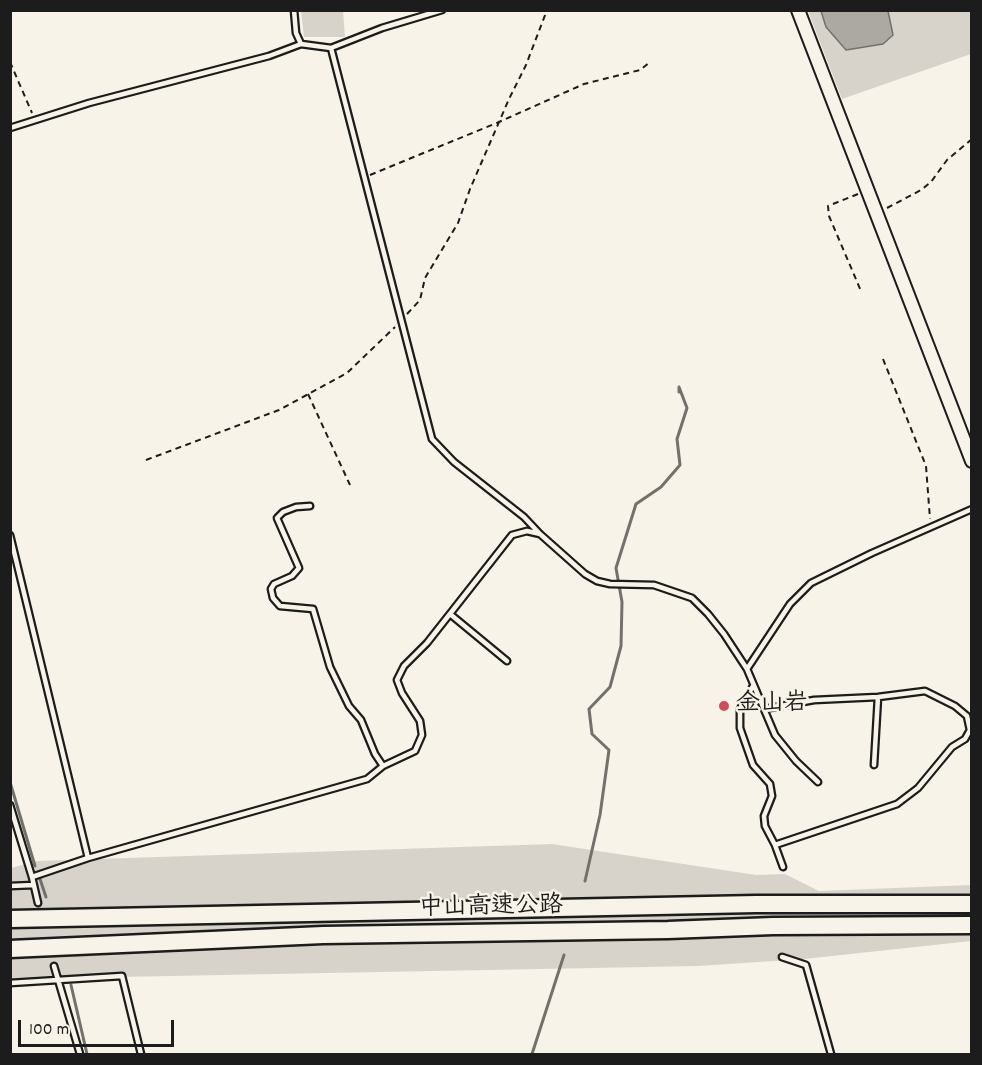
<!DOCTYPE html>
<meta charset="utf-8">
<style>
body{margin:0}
#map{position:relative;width:982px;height:1065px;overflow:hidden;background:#f7f3e8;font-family:Dekko,sans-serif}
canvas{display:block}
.frame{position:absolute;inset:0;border:12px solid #1c1c1c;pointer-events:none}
.scale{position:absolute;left:18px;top:1020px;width:156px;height:27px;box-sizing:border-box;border:3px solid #1c1c1c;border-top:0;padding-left:8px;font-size:18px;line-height:21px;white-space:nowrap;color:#1c1c1c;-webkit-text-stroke:4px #f7f3e8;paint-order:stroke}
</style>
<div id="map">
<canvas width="982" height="1065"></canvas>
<div class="frame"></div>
<div class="scale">100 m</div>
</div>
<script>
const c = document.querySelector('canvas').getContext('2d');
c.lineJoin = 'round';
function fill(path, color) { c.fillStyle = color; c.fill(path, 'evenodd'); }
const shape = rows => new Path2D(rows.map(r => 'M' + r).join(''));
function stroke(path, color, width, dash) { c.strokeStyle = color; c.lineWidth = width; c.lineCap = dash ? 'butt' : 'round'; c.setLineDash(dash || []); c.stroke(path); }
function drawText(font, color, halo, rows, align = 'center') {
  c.font = font + ' Dekko,"LXGW WenKai TC",sans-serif'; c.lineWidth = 5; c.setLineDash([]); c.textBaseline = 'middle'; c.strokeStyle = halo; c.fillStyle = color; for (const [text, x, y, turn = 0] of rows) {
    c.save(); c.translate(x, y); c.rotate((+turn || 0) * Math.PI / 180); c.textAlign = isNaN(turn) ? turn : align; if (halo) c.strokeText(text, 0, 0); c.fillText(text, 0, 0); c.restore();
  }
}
fill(shape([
 [301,11,343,11,345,37,304,37],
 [808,11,971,11,971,54,842,99],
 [552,844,756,875,785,874,819,891,971,885,971,941,804,959,698,966,11,979,11,868,37,861]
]), '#d7d3cb');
const water = shape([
 [821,11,888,11,893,35,883,44,846,50,826,27,821,11]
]);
fill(water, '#aca9a2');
stroke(water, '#72716c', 1.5);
stroke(shape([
 [10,782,35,866],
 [40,879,46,897],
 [585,881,600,815,609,750,592,734,589,709,610,687,621,646,622,602,616,568,636,504,661,487,680,465,677,439,687,408,679,387,679,392],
 [71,985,87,1054],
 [532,1054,564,955]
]), '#72716c', 3);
const lane = shape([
 [294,10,296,33,301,44],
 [331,48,382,28,442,10],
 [10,128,89,103,269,56,301,44,331,48,432,439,454,462,524,517,540,534,585,574,597,581,610,584,654,585,692,598,708,614,724,634,747,669,775,735,796,761,818,782],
 [310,506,296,507,283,512,277,518,299,568,292,576,274,584,271,589,273,598,280,606,313,609,330,667,349,706,361,720,375,754,383,766],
 [10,535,88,858,32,877,38,903],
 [450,614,507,661],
 [747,669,790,604,811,583,872,553,972,509],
 [753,686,740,709,740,728,753,765,770,784,772,796,764,816,765,826,775,845],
 [764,709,814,700,878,697,925,691,955,706,967,716,970,730,965,739,952,747,918,788,897,804,775,845,783,867],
 [874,765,878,697],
 [10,805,32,877],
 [88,858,367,779,383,766,415,751,422,735,420,721,402,693,397,680,404,666,427,643,512,535,527,531,540,534],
 [10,886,34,885],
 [782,957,806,965,831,1054],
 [54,966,80,1054],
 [10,983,122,976,141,1054]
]);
const secondary = shape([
 [798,10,972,461]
]);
const highway = shape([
 [10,919,756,904,972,904],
 [10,949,323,935,668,930,773,926,972,925]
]);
stroke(lane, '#1c1c1c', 9);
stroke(secondary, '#1c1c1c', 16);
stroke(highway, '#1c1c1c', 21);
stroke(shape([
 [10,62,32,113],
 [370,175,499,122,584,84,640,70,650,62],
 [858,194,828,206,829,216,861,291],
 [887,208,921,190,931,182,947,160,972,139],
 [407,314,420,300,425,278,458,223,470,189,509,99,526,65,547,10],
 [883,359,926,466,930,519],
 [308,394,350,485],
 [146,460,279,410,347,373,395,327]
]), '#1c1c1c', 2, [6, 4.5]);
stroke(lane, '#f7f3e8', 4.5);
stroke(secondary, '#f7f3e8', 12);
stroke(highway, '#f7f3e8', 16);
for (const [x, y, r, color] of [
 [724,706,6,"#d1495b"]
]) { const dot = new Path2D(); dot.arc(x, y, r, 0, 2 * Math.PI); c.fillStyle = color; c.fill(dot); stroke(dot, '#f7f3e8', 2); }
drawText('24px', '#1c1c1c', '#f7f3e8', [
 ["金山岩",736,706]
], 'left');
drawText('24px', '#1c1c1c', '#f7f3e8', [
 ["中山高速公路",491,909,-1]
]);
</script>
